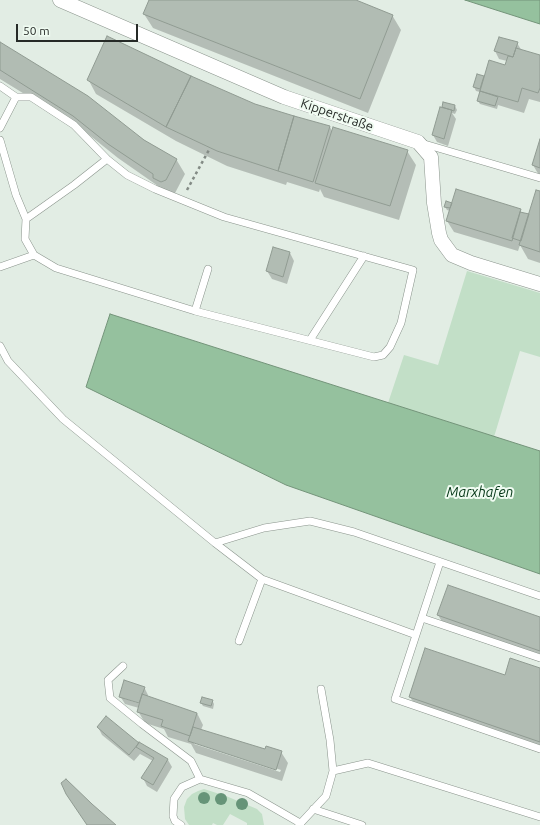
<!DOCTYPE html>
<meta charset="utf-8">
<style>
body{margin:0}
#map{position:relative;width:540px;height:825px;overflow:hidden;background:#e2ede4;font-family:Ubuntu,sans-serif}
canvas{display:block}
.scale{position:absolute;left:16px;top:24px;width:122px;height:18px;box-sizing:border-box;border:2px solid #262a27;border-top:0;padding-left:5px;font-size:12px;line-height:14px;white-space:nowrap;color:#262a27;-webkit-text-stroke:3px #effbf1;paint-order:stroke}
</style>
<div id="map">
<canvas width="540" height="825"></canvas>
<div class="scale">50 m</div>
</div>
<script>
const c = document.querySelector('canvas').getContext('2d');
c.lineJoin = 'round';
function fill(path, color) { c.fillStyle = color; c.fill(path, 'evenodd'); }
const shape = rows => new Path2D(rows.map(r => 'M' + r).join(''));
function stroke(path, color, width, dash) { c.strokeStyle = color; c.lineWidth = width; c.lineCap = dash ? 'butt' : 'round'; c.setLineDash(dash || []); c.stroke(path); }
function drawText(font, color, halo, rows, align = 'center') {
  c.font = font + ' Ubuntu,sans-serif'; c.lineWidth = 4; c.setLineDash([]); c.textBaseline = 'middle'; c.strokeStyle = halo; c.fillStyle = color; for (const [text, x, y, turn = 0] of rows) {
    c.save(); c.translate(x, y); c.rotate((+turn || 0) * Math.PI / 180); c.textAlign = isNaN(turn) ? turn : align; if (halo) c.strokeText(text, 0, 0); c.fillText(text, 0, 0); c.restore();
  }
}
fill(shape([
 [467,271,540,293,540,357,520,351,494,437,388,403,404,355,438,365],
 [204,789,226,796,257,809,262,814,264,825,247,825,247,823,230,814,223,825,217,825,213,823,212,825,189,825,185,819,184,807,187,799,192,794,198,791]
]), '#c2dfc7');
const water = shape([
 [465,0,540,0,540,24,496,10,465,0],
 [110,314,540,451,540,574,286,485,86,387,110,314]
]);
fill(water, '#95c19e');
stroke(water, '#74947a', 1);
fill(shape([
 [150,0,353,0,392,15,401,30,368,113,153,28,144,14],
 [0,43,144,140,176,159,185,174,174,195,162,193,158,186,118,158,83,130,0,79],
 [517,43,522,51,540,56,540,102,529,99,524,113,498,105,497,109,480,104,478,101,480,92,476,91,474,87,478,75,485,77,506,66,507,61,499,59,495,51],
 [88,79,202,83,255,105,330,127,332,131,407,151,416,165,399,220,324,197,320,189,319,192,287,182,286,185,227,166,176,141,96,94],
 [455,106,457,110,455,114,452,113,456,119,448,146,437,142,433,135,444,109,443,107],
 [540,143,540,177,533,165],
 [540,192,540,263,528,259,520,245,518,251,454,232,447,221,450,211,447,210,445,207,451,204,520,210,522,214,529,215],
 [290,253,294,261,287,284,272,279,267,271],
 [438,615,540,618,540,662,447,630],
 [540,669,540,753,419,711,410,697],
 [144,687,148,695,148,697,197,713,203,725,201,730,265,751,281,752,288,763,282,781,196,753,191,744,168,737,164,729,145,723,138,711,139,708,125,704,120,696],
 [125,697,144,703,144,705,125,699],
 [194,742,281,770,280,772,194,744],
 [212,700,214,704,213,709,203,706,201,703],
 [98,727,139,745,140,743,168,760,172,767,157,792,147,786,143,778,153,761,140,754,134,761,102,735]
]), '#0003');
const building = shape([
 [149,0,356,0,393,15,360,99,143,14,149,0],
 [107,36,191,76,166,127,87,80,107,36],
 [499,37,518,42,513,57,494,51,499,37],
 [0,42,88,96,144,140,177,159,166,180,161,182,153,178,153,174,108,144,73,116,0,70,0,42],
 [516,48,540,55,540,88,538,93,522,88,518,102,480,91,489,60,505,65,508,56,513,57,516,48],
 [477,74,484,76,480,89,473,87,477,74],
 [191,76,255,104,294,116,278,171,217,151,166,127,191,76],
 [480,91,498,97,495,106,477,101,480,91],
 [443,102,455,105,454,111,442,107,443,102],
 [440,107,452,110,444,139,432,135,440,107],
 [294,116,330,126,313,182,278,171,294,116],
 [333,127,408,150,390,206,315,183,333,127],
 [540,139,540,168,532,165,540,139],
 [456,189,521,209,512,241,446,221,456,189],
 [536,190,540,191,540,252,519,245,536,190],
 [446,201,452,203,450,208,444,207,446,201],
 [520,212,529,214,521,241,512,238,520,212],
 [273,247,290,252,283,277,266,271,273,247],
 [448,585,540,617,540,651,437,615,448,585],
 [425,648,505,675,510,658,540,668,540,742,409,697,425,648],
 [124,680,145,687,139,703,119,697,124,680],
 [142,694,197,713,190,736,161,726,163,720,137,712,142,694],
 [202,697,213,700,211,706,200,703,202,697],
 [106,716,139,743,129,755,97,727,106,716],
 [193,727,265,749,266,746,282,751,276,770,188,741,193,727],
 [139,742,168,759,153,785,141,778,154,758,136,747,139,742],
 [66,779,92,804,116,825,87,825,66,794,61,783,66,779]
]);
fill(building, '#b1bcb3');
stroke(building, '#909b92', 1);
const lane = shape([
 [0,86,16,97,31,97,74,125,107,159,127,175,155,189,224,217,413,270,401,323,390,347,383,355,374,357,195,311,56,268,34,255,25,239,26,219,16,195,0,140],
 [0,128,16,97],
 [421,143,540,178],
 [26,219,74,185,107,159],
 [0,267,34,255],
 [195,311,208,269],
 [310,340,364,256],
 [0,346,8,361,63,419,215,543,264,528,310,521,354,532,540,596],
 [215,543,262,579,416,635,395,699,540,749],
 [422,618,540,658],
 [416,635,440,562],
 [239,641,262,579],
 [123,666,108,680,110,698,142,724,191,761,200,779],
 [333,771,368,763,540,817],
 [313,809,362,825],
 [181,825,175,821,173,816,174,799,182,787,200,779,248,793,300,823],
 [299,825,326,796,333,771,330,740,321,689]
]);
const street = shape([
 [60,0,284,97,418,142,431,157,434,203,439,233,441,240,452,255,471,263,540,284]
]);
stroke(lane, '#8a948c', 8);
stroke(street, '#8a948c', 15);
stroke(shape([
 [187,190,210,148]
]), '#838b85', 2.5, [3, 3]);
stroke(lane, '#fff', 7);
stroke(street, '#fff', 14);
c.fillStyle = '#669478';
for (const [x, y] of [
 [204,798],
 [221,799],
 [242,804]
]) { c.beginPath(); c.arc(x, y, 6, 0, 2 * Math.PI); c.fill(); }
drawText('13px', '#262a27', '#effbf1', [
 ["Kipperstraße",337,115,19]
]);
drawText('italic 14px', '#003413', '#effbf1', [
 ["Marxhafen",480,492]
]);
</script>
